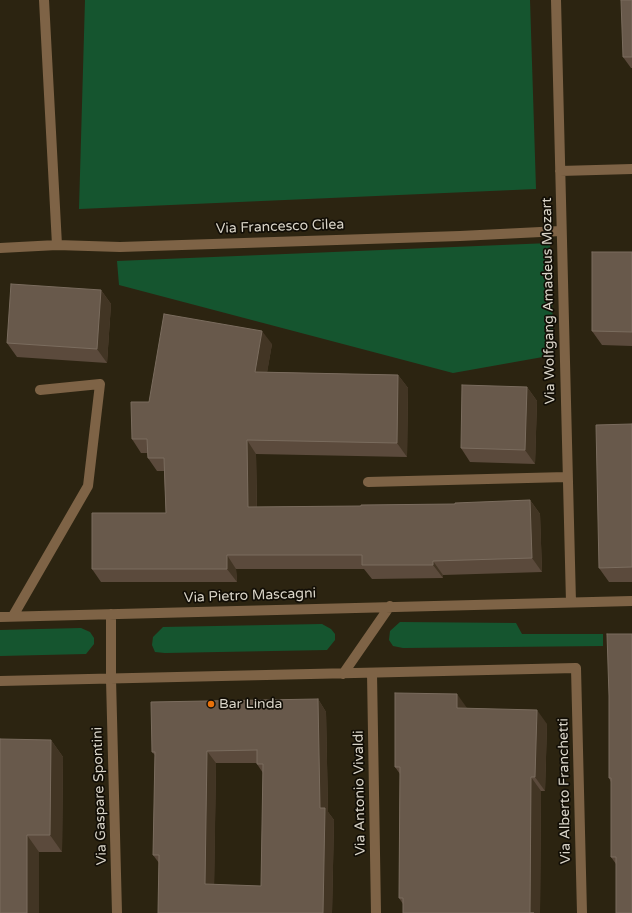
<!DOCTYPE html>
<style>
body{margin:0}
canvas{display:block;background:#2c2411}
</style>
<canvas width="632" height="913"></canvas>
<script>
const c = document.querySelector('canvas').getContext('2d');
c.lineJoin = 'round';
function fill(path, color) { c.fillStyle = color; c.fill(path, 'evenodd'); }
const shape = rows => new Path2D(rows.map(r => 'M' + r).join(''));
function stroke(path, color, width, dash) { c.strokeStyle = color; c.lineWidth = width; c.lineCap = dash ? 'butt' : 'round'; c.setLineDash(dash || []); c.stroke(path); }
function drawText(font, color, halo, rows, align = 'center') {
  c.font = font + ' "Varela Round",sans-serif'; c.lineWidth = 3.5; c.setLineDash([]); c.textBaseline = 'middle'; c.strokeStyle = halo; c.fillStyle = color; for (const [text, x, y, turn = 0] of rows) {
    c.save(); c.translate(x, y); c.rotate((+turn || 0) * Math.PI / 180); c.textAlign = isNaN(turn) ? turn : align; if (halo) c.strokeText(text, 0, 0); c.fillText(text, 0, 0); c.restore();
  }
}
fill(shape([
 [85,0,530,0,536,189,79,209],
 [550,243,554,355,453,373,119,285,117,261],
 [400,622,516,623,522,634,603,634,603,646,403,648,393,646,389,640,390,631],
 [322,624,331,629,335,634,335,640,327,650,165,653,155,652,152,645,153,637,163,627],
 [81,628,90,632,94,638,94,644,86,654,0,656,0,630]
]), '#15552f');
stroke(shape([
 [44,0,57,245],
 [556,0,571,602],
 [560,171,632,169],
 [0,248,57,245,120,247,460,236,561,231],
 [368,482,567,477],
 [111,614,111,679,117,913],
 [13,616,88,486,100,384,40,390],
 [0,617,632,601],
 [372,673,376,913],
 [343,674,390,606],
 [0,681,576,668,582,913]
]), '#7e6346', 10);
fill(shape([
 [632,0,632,68,631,68,623,57],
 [632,252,632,346,602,345,592,331],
 [101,290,111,304,107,363,17,357,7,343],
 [272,344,267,372,398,375,408,388,407,457,256,454,257,507,361,506,455,504,530,500,540,514,542,572,443,575,443,578,372,579,364,569,236,569,237,582,101,582,92,569,166,513,164,471,157,471,148,458,147,453,141,453,132,439,149,402],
 [527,387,537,401,535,464,470,462,461,448],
 [632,424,632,582,609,582,599,568],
 [632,634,616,864,611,857,611,782,609,778],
 [318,699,326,712,328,812,334,820,332,913,158,913,159,863,153,855,155,755,152,752],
 [216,763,257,763,257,764,263,773,261,886,214,885],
 [467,708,547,724,545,791,541,791,540,913,403,913,403,904,399,898,400,774,395,767],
 [51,740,63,757,62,852,39,852,39,913,0,913]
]), '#5b4a3c');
fill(shape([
 [101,290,111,304,107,363,97,349],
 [262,331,272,344,265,385,255,372],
 [398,375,408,388,407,457,397,443],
 [527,387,537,401,535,464,525,450],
 [247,440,256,454,257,520,248,507],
 [530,500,540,514,542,572,532,558],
 [227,555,236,569,237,582,227,569],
 [433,561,443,575,443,578,433,565],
 [457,694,467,708,457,708],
 [318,699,326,712,328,812,334,820,332,913,323,913,320,808],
 [537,710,547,724,545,791,535,777],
 [51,740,63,757,62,852,50,835],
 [207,751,216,763,214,897,205,884],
 [531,777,541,791,540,913,530,913],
 [27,835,39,852,39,913,27,913]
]), '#423524');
const building = shape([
 [621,0,632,0,632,57,623,57,621,0],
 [592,252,632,252,632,332,592,331,592,252],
 [11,284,101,290,97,349,7,343,11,284],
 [164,314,262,331,255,372,398,375,397,443,247,440,248,507,361,506,361,505,455,504,455,503,530,500,532,558,433,561,433,565,362,565,362,555,227,555,227,569,92,569,92,513,166,513,164,458,148,458,147,439,132,439,131,402,149,402,164,314],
 [462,385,527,387,525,450,461,448,462,385],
 [632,424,632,567,599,568,596,425,632,424],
 [607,634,632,634,632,913,616,913,616,857,611,857,611,778,609,778,609,696,607,634],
 [395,693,457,694,457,708,537,710,535,777,531,777,530,913,534,913,403,913,403,898,399,898,400,767,395,767,395,693],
 [318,699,320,808,325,808,323,913,158,913,159,855,153,855,155,752,152,752,151,702,318,699],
 [257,750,257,764,263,764,261,886,205,884,207,751,257,750],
 [0,739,51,740,50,835,27,835,27,913,0,913,0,739]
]);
fill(building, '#68594b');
stroke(building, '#7a6c5e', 1);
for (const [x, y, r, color] of [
 [211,704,4,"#e8710a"]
]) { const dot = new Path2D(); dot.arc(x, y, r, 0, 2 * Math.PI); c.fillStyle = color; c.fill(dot); stroke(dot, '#120e06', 1.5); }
drawText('14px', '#d9d4c8', '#120e06', [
 ["Via Francesco Cilea",280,227,-2],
 ["Via Wolfgang Amadeus Mozart",549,301,-91],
 ["Via Pietro Mascagni",250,596,-2],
 ["Via Alberto Franchetti",565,791,-91],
 ["Via Antonio Vivaldi",360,793,-91],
 ["Via Gaspare Spontini",100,796,-92]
]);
drawText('14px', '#d9d4c8', '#120e06', [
 ["Bar Linda",219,704]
], 'left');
</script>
